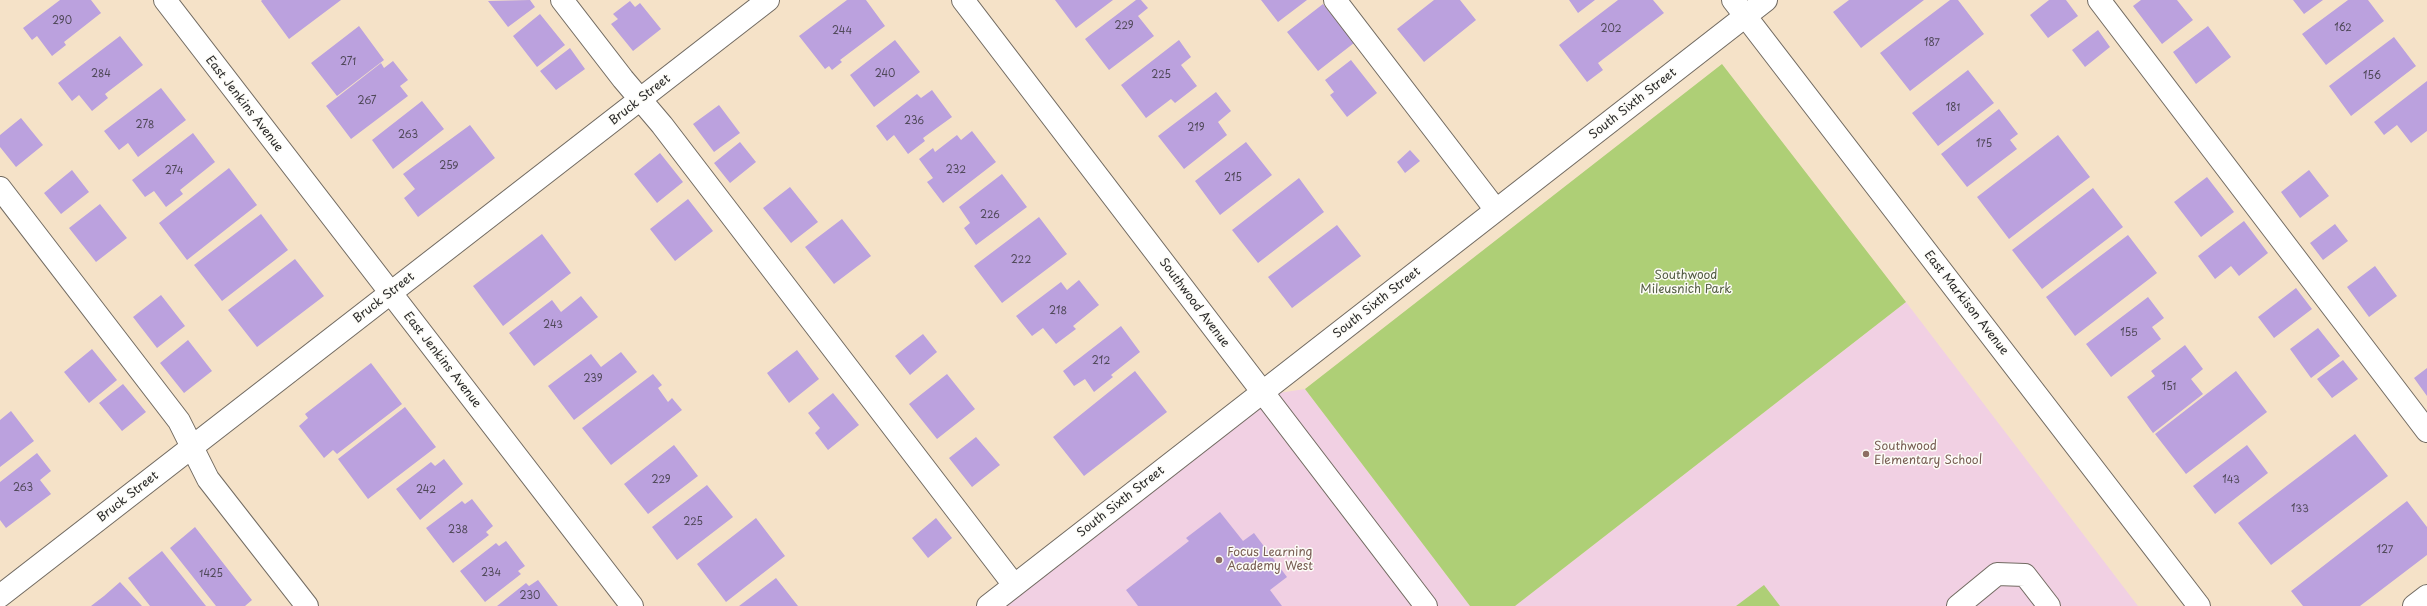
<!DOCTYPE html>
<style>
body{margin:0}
canvas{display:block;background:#f5e2c8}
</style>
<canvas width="2427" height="606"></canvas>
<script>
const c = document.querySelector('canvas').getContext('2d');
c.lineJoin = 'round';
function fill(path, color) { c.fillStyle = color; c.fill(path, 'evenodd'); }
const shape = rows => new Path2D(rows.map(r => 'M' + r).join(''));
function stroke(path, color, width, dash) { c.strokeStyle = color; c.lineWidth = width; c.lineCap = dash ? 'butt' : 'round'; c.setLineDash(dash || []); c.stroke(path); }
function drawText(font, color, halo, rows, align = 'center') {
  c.font = font + ' "Playpen Sans",sans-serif'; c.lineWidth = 3; c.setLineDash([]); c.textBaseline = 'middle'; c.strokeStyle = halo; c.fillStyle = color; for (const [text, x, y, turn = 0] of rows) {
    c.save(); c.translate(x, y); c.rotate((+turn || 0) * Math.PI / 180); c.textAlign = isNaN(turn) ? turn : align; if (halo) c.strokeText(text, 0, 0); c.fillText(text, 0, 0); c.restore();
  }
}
fill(shape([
 [1906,302,2138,606,1515,606],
 [1305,389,1470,606,994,606,1259,396]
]), '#f1d0e3');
fill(shape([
 [1722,64,1906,302,1515,606,1470,606,1305,389],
 [1764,585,1780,606,1736,606]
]), '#aecf76');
fill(shape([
 [60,0,91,0,101,13,64,42,66,45,52,56,37,36,32,40,23,28],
 [262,0,341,0,289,39,261,1],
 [530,0,535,7,508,27,488,1],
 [847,0,866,0,885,26,840,60,842,62,832,70,829,66,825,69,799,36],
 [1055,0,1113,0,1076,28],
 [1136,0,1141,0,1148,8,1138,16,1154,36,1109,70,1085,39],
 [1261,0,1307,0,1278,22],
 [1434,0,1460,0,1476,20,1424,62,1397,29],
 [1569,0,1595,0,1578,13],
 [1618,0,1653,0,1664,13,1598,63,1603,70,1587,82,1559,45],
 [1849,0,1924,0,1861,48,1833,12],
 [1950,0,1958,0,1984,34,1910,91,1880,53],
 [2049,0,2066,0,2078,16,2048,38,2030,15],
 [2141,0,2177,0,2193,20,2162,44,2133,6],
 [2293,0,2323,0,2304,14],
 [2348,0,2368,0,2384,21,2326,65,2302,34],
 [630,1,635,7,640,3,661,29,633,51,611,24,618,19,613,14],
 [1323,4,1354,43,1318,71,1287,32],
 [540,14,565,45,537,67,513,36],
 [359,26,384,60,337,96,311,63],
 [2208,26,2231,57,2196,84,2173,52],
 [2098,30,2110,47,2085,67,2072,50],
 [120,36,143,65,105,94,108,98,92,111,79,95,72,101,58,83],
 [2394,37,2416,66,2351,116,2329,86],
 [895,40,920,72,874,107,850,75],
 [1179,40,1191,57,1181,65,1197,86,1175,103,1171,99,1146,118,1121,85],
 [570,48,585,69,556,90,540,71],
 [1351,60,1377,93,1347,117,1330,95,1334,92,1325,80],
 [393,61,408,80,400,86,408,96,351,139,326,106,381,63,384,68],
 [1968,70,1994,103,1938,146,1912,113],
 [2427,81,2427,131,2411,143,2397,125,2384,135,2374,122],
 [161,88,186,120,138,157,128,143,119,150,104,131],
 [932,90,952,117,923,138,925,141,908,154,894,135,887,141,876,126,917,94,921,98],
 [1216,92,1231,111,1218,122,1227,135,1184,169,1158,136],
 [422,101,444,129,393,169,372,140],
 [719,105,740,133,714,152,693,124],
 [1999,109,2018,134,2010,140,2017,149,1967,187,1941,154],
 [21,118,43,145,16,167,0,147,0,135],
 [470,125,495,158,418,217,404,198,415,189,403,174],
 [972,131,996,162,943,203,927,182,933,178,919,159,933,148,935,152,957,135,961,140],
 [193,133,215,162,180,190,183,194,166,207,154,191,145,197,132,180],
 [2058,135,2090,177,2009,239,1977,197],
 [740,142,756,162,730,183,714,163],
 [1246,142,1272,175,1220,215,1195,181],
 [1410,150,1420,161,1405,173,1397,162],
 [660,153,683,182,657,203,634,174],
 [229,168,257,205,187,260,159,223],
 [72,170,89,192,61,214,44,193],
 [2309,170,2329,196,2300,218,2281,192],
 [1002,174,1027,207,976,245,964,228,970,223,959,207],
 [2207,177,2234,212,2201,237,2174,202],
 [1299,178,1324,212,1258,263,1232,230],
 [790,187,818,222,791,243,763,208],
 [2093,188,2123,227,2042,289,2012,250],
 [688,199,713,231,675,261,650,229],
 [100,204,127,238,96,262,69,228],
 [261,214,288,250,222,301,194,265],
 [1039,217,1067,254,1002,303,974,266],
 [842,219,871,256,834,284,805,247],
 [2244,221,2268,253,2239,276,2231,266,2215,279,2198,256],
 [2335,224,2348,241,2323,260,2310,243],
 [1337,225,1361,256,1292,308,1268,277],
 [542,234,571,273,503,326,473,286],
 [2128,235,2157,273,2075,336,2046,297],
 [295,259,324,296,257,347,228,310],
 [2375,266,2397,296,2369,317,2347,287],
 [1079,280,1099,305,1073,326,1076,329,1056,344,1043,328,1032,336,1016,316,1061,282,1067,290],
 [2296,288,2312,309,2274,338,2258,317],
 [161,295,185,326,157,348,133,317],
 [581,296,598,317,534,366,509,333,552,300,561,312],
 [2148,297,2164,318,2152,327,2161,339,2111,377,2086,344],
 [1121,326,1140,352,1111,375,1113,377,1094,392,1085,379,1074,386,1063,371],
 [2318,328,2340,356,2311,378,2290,349],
 [923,334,937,352,910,375,895,356],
 [188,340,212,371,184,393,160,363],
 [2185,345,2203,369,2191,379,2203,394,2153,433,2127,397,2155,376,2151,371],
 [92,349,117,380,89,403,64,372],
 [797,350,819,379,789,403,767,373],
 [621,352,637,372,574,420,548,386,591,354,601,367],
 [2343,360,2358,379,2332,398,2317,379],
 [371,363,402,404,337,454,333,450,324,458,299,426,308,418,305,414],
 [2427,368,2427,396,2414,378],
 [1135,371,1167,412,1084,476,1053,437],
 [2236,371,2267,412,2186,474,2155,434],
 [653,374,662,385,658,388,668,402,672,398,682,410,611,465,582,428],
 [947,374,975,409,937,439,909,404],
 [123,384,146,412,122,431,99,403],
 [833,393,859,425,828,450,815,433,820,428,808,413],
 [405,407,436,447,368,499,338,459],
 [11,411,34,441,0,467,0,420],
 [2355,434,2388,476,2271,565,2238,523],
 [976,437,1000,465,972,487,949,458],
 [674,445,698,476,648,514,624,484],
 [2247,445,2268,473,2215,514,2193,486],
 [37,453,51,471,40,480,51,494,6,528,0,520,0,482],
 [444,459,463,484,420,520,396,489,431,462,435,466],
 [707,485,733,517,677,560,652,527],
 [472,499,493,526,486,532,489,535,453,563,426,528,462,501,465,504],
 [2407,501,2427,527,2427,555,2360,606,2303,606,2291,591],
 [1220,512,1243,541,1254,533,1287,577,1270,590,1282,606,1138,606,1126,590,1189,541,1186,538],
 [756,518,785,556,726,602,697,564],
 [936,518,952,538,928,558,912,538],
 [195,527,252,600,245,606,216,606,170,548],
 [506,541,525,566,518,571,521,574,485,602,460,571,496,543,499,546],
 [162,551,206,606,150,606,128,578],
 [776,578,798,606,739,606],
 [538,580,558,606,497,606,526,583,529,586],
 [120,582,142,606,91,606,104,596]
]), '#bba1de');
const minor = shape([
 [165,0,632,606],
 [562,0,623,79,662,125,1014,585],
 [963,0,1426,606],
 [1335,0,1496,210],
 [1733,0,2199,606],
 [2099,0,2427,431],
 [0,188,179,421,208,479,307,606],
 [0,596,768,0],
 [988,606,1766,0],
 [1958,606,1997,574,2025,575,2049,606],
 [2414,606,2427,596]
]);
stroke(minor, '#726b62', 24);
stroke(minor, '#fff', 22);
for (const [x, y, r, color] of [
 [1866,454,4,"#8d6e63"],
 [1219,560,4,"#8d6e63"]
]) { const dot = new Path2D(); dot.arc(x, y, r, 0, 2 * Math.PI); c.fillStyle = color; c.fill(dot); stroke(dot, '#fdfcf7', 1.5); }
drawText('10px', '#4f4858', null, [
 ["290",62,21],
 ["229",1124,26],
 ["162",2343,28],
 ["202",1611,29],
 ["244",842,31],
 ["187",1932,43],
 ["271",348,62],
 ["284",101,74],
 ["240",885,74],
 ["225",1161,75],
 ["156",2372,76],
 ["267",367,101],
 ["181",1953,108],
 ["236",914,121],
 ["278",145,125],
 ["219",1196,128],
 ["263",408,135],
 ["175",1984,144],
 ["259",449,166],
 ["232",956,170],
 ["274",174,171],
 ["215",1233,178],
 ["226",990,215],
 ["222",1021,260],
 ["218",1058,311],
 ["243",553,325],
 ["155",2129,333],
 ["212",1101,361],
 ["239",593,379],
 ["151",2169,387],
 ["229",661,480],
 ["143",2231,480],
 ["263",23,488],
 ["242",426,490],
 ["133",2300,509],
 ["225",693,522],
 ["238",458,530],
 ["127",2385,550],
 ["234",491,573],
 ["1425",211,574],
 ["230",530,596]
]);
drawText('12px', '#2b2b2b', '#fdfcf7', [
 ["Bruck Street",640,100,-38],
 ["East Jenkins Avenue",244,104,52],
 ["South Sixth Street",1633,104,-38],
 ["Bruck Street",384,298,-38],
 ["Southwood Avenue",1194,303,53],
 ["South Sixth Street",1377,303,-38],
 ["East Markison Avenue",1966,303,52],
 ["East Jenkins Avenue",442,360,52],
 ["Bruck Street",128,497,-38],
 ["South Sixth Street",1121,502,-38]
]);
drawText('12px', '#525c42', '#fdfcf7', [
 ["Southwood",1686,276],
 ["Mileusnich Park",1686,290]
]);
drawText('12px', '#785e54', '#fdfcf7', [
 ["Southwood",1874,447],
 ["Elementary School",1874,461],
 ["Focus Learning",1227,553],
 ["Academy West",1227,567]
], 'left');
</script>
